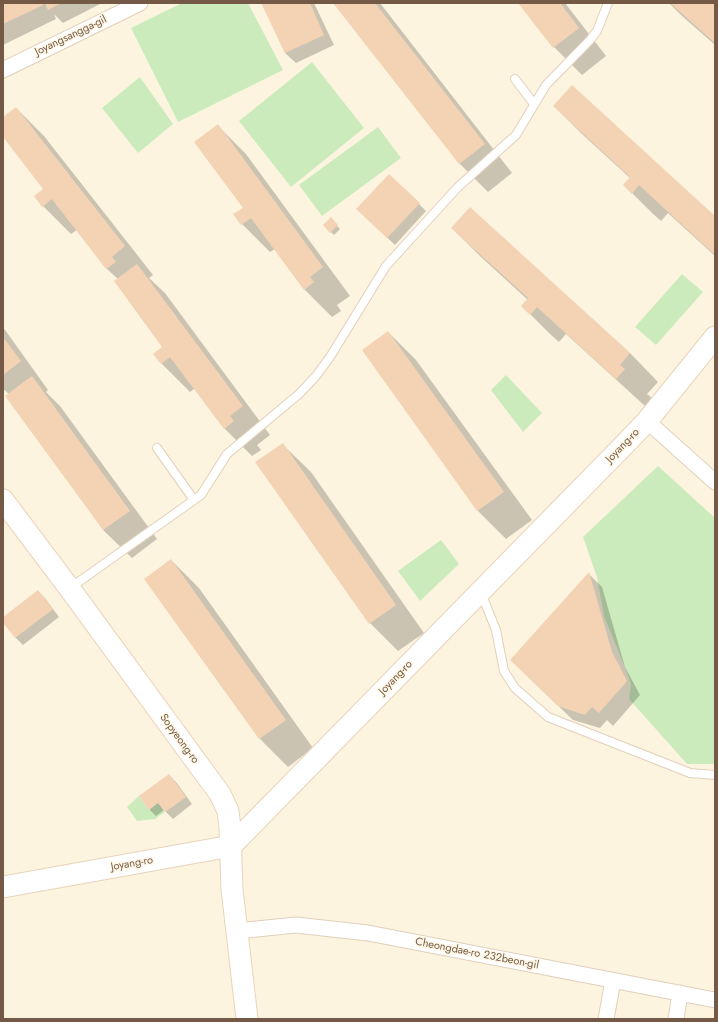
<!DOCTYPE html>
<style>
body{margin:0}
#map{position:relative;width:718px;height:1022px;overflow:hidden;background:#fdf4df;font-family:Jost,sans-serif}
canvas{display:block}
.frame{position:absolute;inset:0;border:4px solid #745a46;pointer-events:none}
</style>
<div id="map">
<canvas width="718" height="1022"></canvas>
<div class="frame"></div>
</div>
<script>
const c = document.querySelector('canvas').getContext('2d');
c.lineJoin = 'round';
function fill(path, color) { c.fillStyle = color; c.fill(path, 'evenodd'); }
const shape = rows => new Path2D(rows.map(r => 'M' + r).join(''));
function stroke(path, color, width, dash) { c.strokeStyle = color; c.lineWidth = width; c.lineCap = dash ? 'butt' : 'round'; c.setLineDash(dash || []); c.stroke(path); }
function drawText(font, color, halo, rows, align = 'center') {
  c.font = font + ' Jost,sans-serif'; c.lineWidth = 3; c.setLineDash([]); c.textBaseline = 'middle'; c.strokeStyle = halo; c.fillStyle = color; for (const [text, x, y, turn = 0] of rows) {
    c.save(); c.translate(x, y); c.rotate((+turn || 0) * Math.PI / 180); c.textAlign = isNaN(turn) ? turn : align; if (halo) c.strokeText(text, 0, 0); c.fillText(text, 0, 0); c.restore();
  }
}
fill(shape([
 [182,3,248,3,283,70,178,122,131,28],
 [312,62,364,128,291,187,239,121],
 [140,77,173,124,138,153,102,108],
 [378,127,401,158,322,216,299,185],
 [682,274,703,292,656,345,635,327],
 [506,375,542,413,523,432,491,390],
 [658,466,715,518,715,764,687,764,629,699,631,684,626,670,604,616,597,577,583,537],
 [441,540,459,564,420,601,398,571],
 [139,796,149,810,158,803,165,812,155,819,137,821,127,807]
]), '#ccebbd');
fill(shape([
 [3,3,102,3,63,23,54,14,56,19,3,45],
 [262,3,314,3,334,45,296,63,285,53],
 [334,3,380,3,512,173,488,192,460,164],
 [519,3,565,3,606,56,582,75,554,47],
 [669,3,711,3,715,6,715,45,681,15],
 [554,106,715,217,715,256,668,213,661,221,652,213,624,185,630,178,582,134],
 [16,108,44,136,153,275,149,278,165,293,270,435,257,445,261,450,252,456,224,428,195,388,190,392,162,364,155,354,164,347,118,279,107,269,77,230,71,234,43,206,45,189,3,136,3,118],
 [218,126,246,154,350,296,337,305,341,311,332,317,304,289,275,249,270,252,242,224,235,215,244,208],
 [419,204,426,211,395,245,364,216],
 [470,208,630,353,658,382,647,394,652,398,645,406,566,334,559,342,550,334,522,306,528,300,480,256,452,228],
 [331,219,340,229,334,235,324,225],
 [3,327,48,390,46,392,60,406,157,539,132,558,103,530,9,394,3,389],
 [388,332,416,360,532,520,506,539,478,511,363,351],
 [282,444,311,472,424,633,398,651,370,623,257,462],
 [171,560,199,588,313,748,288,767,260,739,145,579],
 [589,574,602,587,625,667,640,695,613,726,607,720,600,728,573,720,525,674],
 [38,591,45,598,59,617,23,645,16,638,3,621,3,618],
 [169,775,176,782,192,804,173,819,164,810,156,816,149,809]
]), '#0003');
fill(shape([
 [3,3,42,3,43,5,3,24],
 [45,3,61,3,48,10],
 [261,3,310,3,324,35,285,53],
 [333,3,375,3,485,144,459,164],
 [518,3,560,3,579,28,553,48],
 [670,3,713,3,715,5,715,43],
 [572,85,715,216,715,255,639,185,632,194,623,185,630,177,553,106],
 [16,107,125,246,112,257,116,262,106,269,52,199,42,207,34,196,43,189,3,137,3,117],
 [218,124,323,267,310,277,314,282,304,290,251,218,241,225,233,214,243,208,194,142],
 [389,174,420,203,387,238,356,209],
 [470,207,630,353,620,365,625,369,616,379,537,307,530,315,521,306,528,298,451,228],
 [331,217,338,225,330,233,323,225],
 [137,264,243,406,230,416,234,421,224,429,170,357,161,364,153,354,162,347,114,281],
 [388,331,504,492,477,511,362,350],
 [3,337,21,361,3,375],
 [32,376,130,511,103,530,5,396],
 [283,443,396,605,369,624,255,462],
 [171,559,286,720,259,739,144,579],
 [589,572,612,652,627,681,599,713,592,707,585,715,558,706,510,660],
 [38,590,53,609,15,638,3,623,3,617],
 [169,774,186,797,165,812,158,803,149,810,139,796]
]), '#f4d3b5');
const lane = shape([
 [515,79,534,104],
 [157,448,194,500],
 [70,588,201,495,227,454,299,394,316,376,330,357,386,266,458,187,516,135,546,85,590,40,597,31,608,3],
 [481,593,496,630,504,671,515,688,548,717,690,773,715,775]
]);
const street = shape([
 [3,70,140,3],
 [647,421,715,482],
 [237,931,296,925,368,933,715,1000],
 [606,1019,613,981],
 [676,1019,680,993]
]);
const secondary = shape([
 [3,500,70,589,220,794,228,811,230,828,232,889,247,1019],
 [3,887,231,846,625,444,647,421,715,337]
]);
stroke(lane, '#e1d0bb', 10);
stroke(street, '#e1d0bb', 17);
stroke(secondary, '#e9d3ba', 23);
stroke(lane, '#fff', 8);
stroke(street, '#fff', 15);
stroke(secondary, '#fff', 21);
drawText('11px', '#745a46', '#fff7e6', [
 ["Joyangsangga-gil",71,36,-26],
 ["Joyang-ro",623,446,-46],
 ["Joyang-ro",396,678,-46],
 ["Sopyeong-ro",179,739,54],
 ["Joyang-ro",132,864,-10],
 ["Cheongdae-ro 232beon-gil",477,954,11]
]);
</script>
